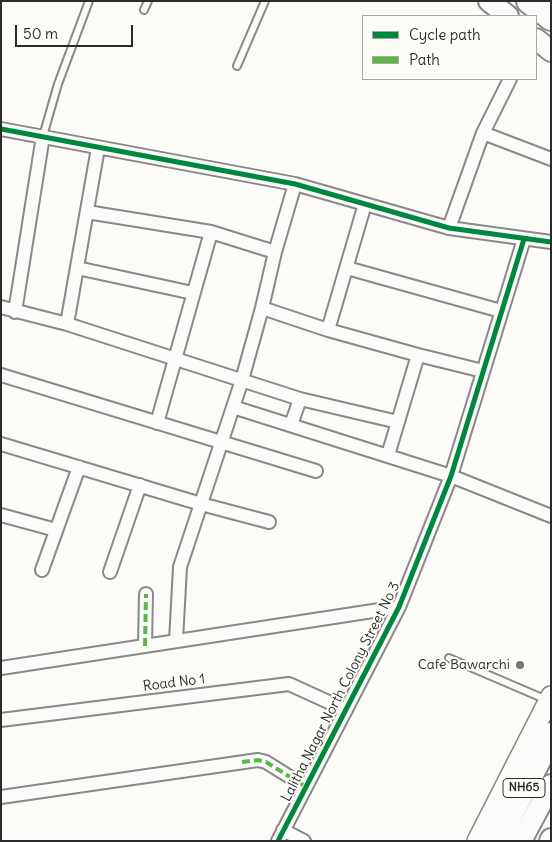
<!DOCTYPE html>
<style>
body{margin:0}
#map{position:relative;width:552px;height:842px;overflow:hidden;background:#fcfbf8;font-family:Delius,sans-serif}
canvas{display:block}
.frame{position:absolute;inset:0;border:2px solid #2b2b2b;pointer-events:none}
.legend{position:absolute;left:362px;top:15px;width:175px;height:65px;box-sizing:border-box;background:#fdfcf7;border:1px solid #a9a8a5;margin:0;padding:6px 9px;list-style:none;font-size:15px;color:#2b2b2b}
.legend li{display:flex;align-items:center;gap:10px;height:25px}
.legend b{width:25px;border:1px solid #a9a8a5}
.scale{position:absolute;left:15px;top:25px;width:118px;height:22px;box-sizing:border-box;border:2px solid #2b2b2b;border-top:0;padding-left:6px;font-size:15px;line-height:18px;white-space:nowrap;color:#2b2b2b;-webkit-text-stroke:4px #fdfcf7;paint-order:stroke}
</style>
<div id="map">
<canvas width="552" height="842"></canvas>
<div class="frame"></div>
<ul class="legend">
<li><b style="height:6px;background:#00873e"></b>Cycle path</li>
<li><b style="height:6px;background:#58b947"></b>Path</li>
</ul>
<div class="scale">50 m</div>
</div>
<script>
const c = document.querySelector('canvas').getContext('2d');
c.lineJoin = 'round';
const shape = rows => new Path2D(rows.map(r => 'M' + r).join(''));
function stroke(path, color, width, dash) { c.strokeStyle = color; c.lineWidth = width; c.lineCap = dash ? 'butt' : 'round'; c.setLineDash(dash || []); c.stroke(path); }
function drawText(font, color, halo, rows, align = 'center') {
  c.font = font + ' Delius,sans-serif'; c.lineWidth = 4; c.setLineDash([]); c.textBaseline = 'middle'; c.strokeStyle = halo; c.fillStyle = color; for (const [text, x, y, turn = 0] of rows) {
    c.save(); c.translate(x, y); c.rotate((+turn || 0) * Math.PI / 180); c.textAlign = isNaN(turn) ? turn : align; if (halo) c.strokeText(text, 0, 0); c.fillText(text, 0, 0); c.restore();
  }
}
const lane = shape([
 [144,10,148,1],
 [237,66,265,1],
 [43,136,58,84,89,1],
 [449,658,547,700]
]);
const street = shape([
 [1,129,295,184,449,228,551,242],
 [483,133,551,159],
 [87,212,211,232,275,252],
 [449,228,483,133,510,79],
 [77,268,193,293],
 [347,268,501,311],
 [1,307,67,324,300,399,398,422],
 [262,308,328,330,418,355,483,371],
 [15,312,43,136],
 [67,324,98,148],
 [328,330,365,204],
 [1,375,316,471],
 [233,407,451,476,551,516],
 [157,423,211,232],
 [291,425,300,399],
 [1,444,201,504,269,522],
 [388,455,418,355],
 [1,515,56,530],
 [42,570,79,467],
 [110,572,140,485],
 [176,641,180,567,242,380,262,308,275,252,295,184],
 [145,646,146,594],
 [1,668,399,607],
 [1,720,289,684,346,710],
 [1,797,258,760,266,762,306,787],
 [283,830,304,841],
 [278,841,399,607,451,476,524,239]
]);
const secondary = shape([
 [477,841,551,696]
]);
const primary = shape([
 [489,1,508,16],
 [536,39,551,51],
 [521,841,551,785],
 [550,841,551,839]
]);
const highway = shape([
 [529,1,551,18],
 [497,841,551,735]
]);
stroke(lane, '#898987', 10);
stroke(street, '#898987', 16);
stroke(secondary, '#898987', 22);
stroke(primary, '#898987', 24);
stroke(highway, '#898987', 28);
stroke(lane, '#fbfbf9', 6);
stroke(street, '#fbfbf9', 12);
stroke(secondary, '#fbfbf9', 19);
stroke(primary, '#fbfbf9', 20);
stroke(highway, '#fbfbf9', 24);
stroke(shape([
 [145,646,146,594],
 [242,762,258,760,266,762,306,787]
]), '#58b947', 4, [8, 4]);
stroke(shape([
 [1,129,295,184,449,228,551,242],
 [278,841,399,607,451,476,524,239]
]), '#00873e', 5);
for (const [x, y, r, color] of [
 [520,665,5,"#747473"]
]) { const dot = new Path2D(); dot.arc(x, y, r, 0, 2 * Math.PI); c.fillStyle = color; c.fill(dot); stroke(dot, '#fdfcf7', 2); }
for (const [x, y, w] of [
 [524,788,42]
]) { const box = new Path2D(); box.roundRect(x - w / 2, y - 9.5, w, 19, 4); c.fillStyle = '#fdfcf7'; c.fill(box); stroke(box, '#2b2b2b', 1); }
drawText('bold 12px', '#2b2b2b', null, [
 ["NH65",524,788]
]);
drawText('14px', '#2b2b2b', '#fdfcf7', [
 ["Cafe Bawarchi",510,665]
], 'right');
drawText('14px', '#2b2b2b', '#fdfcf7', [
 ["Road No 1",174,683,-7],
 ["Lalitha Nagar North Colony Street No 3",341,692,-63]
]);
</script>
